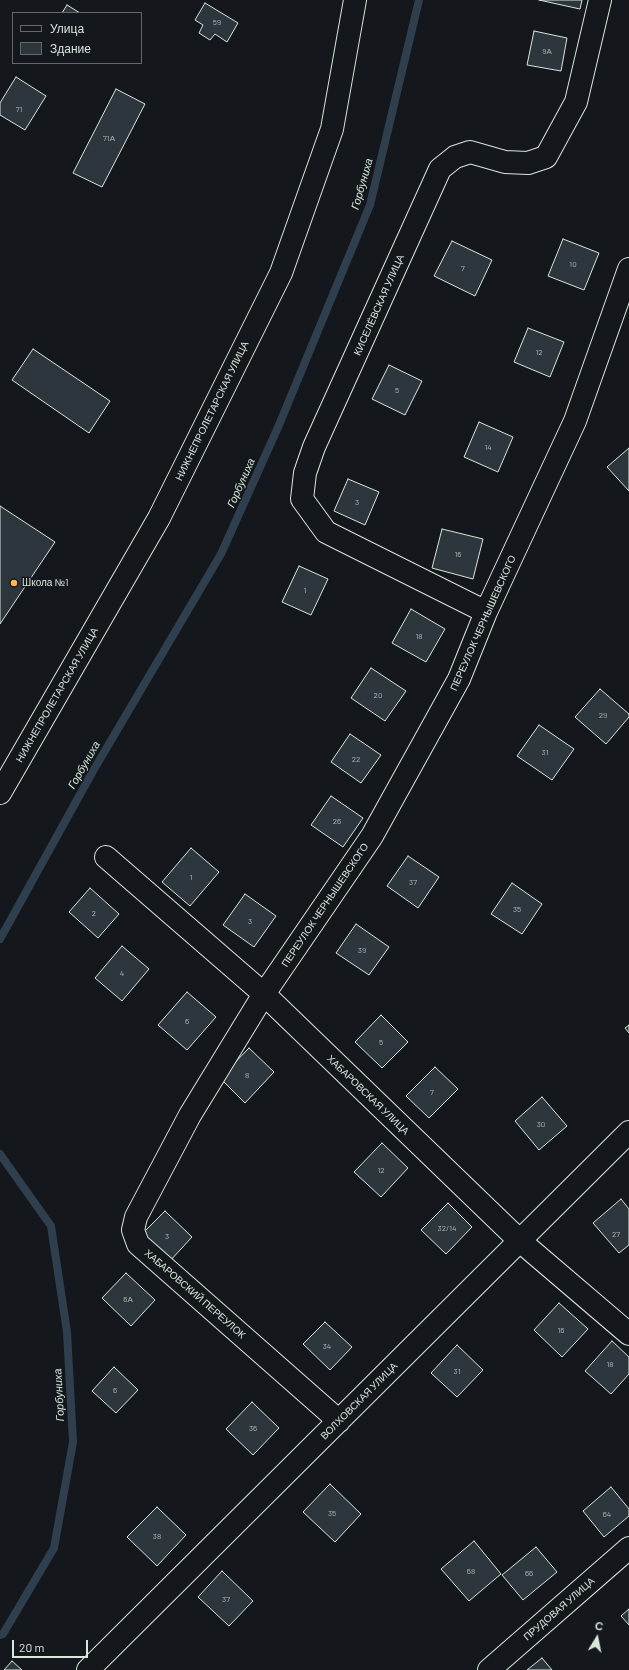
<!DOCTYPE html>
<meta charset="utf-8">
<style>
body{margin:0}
#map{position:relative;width:629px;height:1670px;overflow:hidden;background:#14181c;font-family:Barlow,sans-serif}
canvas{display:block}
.legend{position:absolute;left:12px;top:12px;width:130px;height:52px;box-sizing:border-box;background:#14181c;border:1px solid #626a69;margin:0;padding:5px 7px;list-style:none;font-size:12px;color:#d8e6dc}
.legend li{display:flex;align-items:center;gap:8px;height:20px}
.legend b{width:20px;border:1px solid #626a69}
.north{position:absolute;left:577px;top:1618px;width:40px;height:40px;-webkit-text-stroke:3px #14181c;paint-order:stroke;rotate:10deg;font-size:11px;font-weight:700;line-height:16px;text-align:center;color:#d8e6dc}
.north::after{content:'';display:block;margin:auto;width:14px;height:18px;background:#d8e6dc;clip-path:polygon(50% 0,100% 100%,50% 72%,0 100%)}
.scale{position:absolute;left:12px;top:1640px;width:76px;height:18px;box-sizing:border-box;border:2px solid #d8e6dc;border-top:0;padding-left:5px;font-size:12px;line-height:14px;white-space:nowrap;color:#d8e6dc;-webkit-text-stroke:3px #14181c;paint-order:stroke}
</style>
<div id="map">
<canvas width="629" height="1670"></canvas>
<ul class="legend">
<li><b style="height:5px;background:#14181c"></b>Улица</li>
<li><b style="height:11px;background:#2c363c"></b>Здание</li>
</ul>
<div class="north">С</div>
<div class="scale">20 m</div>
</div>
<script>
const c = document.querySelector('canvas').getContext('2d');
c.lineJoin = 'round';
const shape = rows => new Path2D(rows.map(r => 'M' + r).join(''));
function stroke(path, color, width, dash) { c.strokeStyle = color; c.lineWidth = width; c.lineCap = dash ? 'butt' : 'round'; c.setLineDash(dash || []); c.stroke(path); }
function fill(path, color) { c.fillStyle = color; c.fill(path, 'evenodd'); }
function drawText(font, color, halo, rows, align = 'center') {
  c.font = font + ' Barlow,sans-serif'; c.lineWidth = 3; c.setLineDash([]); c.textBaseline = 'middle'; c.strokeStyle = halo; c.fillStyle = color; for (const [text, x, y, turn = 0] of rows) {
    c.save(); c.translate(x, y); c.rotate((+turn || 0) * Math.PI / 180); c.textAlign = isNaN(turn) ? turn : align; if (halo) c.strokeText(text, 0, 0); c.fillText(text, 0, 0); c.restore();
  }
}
stroke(shape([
 [0,939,93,771,221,554,279,425,370,205,419,0],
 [0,1154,51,1226,67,1332,73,1442,54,1548,3,1634,0,1635]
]), '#2f3f4d', 8);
const building = shape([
 [539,0,582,0,580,9,539,0],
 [205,3,238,23,227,42,215,34,210,40,199,33,203,25,195,20,205,3],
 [67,5,80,13,62,13,67,5],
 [534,31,567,38,561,71,527,65,534,31],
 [16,77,46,96,25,130,0,115,0,103,16,77],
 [116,89,145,104,102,187,73,173,116,89],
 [563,239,599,253,584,290,548,276,563,239],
 [452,241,492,260,475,296,434,276,452,241],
 [528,328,564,342,550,377,514,362,528,328],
 [33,349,110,401,89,433,12,380,33,349],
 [389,365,422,381,405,415,372,399,389,365],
 [479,422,513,437,498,472,464,457,479,422],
 [629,448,629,491,607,467,629,448],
 [348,479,379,492,365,525,334,511,348,479],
 [0,506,55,542,0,624,0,506],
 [442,529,483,539,473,579,432,568,442,529],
 [299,566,328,579,311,615,282,602,299,566],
 [411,609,445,629,426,662,392,643,411,609],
 [371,668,406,691,385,721,351,698,371,668],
 [600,689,629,714,629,717,606,744,575,717,600,689],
 [539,725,574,749,552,780,517,756,539,725],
 [350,734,381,755,361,783,331,762,350,734],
 [331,796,363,818,343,847,311,825,331,796],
 [191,848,219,872,190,906,162,882,191,848],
 [408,856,439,877,418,908,387,886,408,856],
 [512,883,542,904,522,934,491,914,512,883],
 [90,888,119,914,98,938,69,912,90,888],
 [245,894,276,916,254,947,223,925,245,894],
 [356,924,389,947,369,975,336,953,356,924],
 [122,946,149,969,122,1001,95,978,122,946],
 [187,992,216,1017,187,1050,158,1025,187,992],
 [381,1015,408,1042,382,1068,355,1042,381,1015],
 [629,1025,629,1033,625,1028,629,1025],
 [249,1048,274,1072,245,1103,220,1078,249,1048],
 [435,1067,458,1089,429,1118,406,1096,435,1067],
 [542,1097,567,1126,539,1150,515,1121,542,1097],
 [382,1143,408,1168,381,1197,354,1172,382,1143],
 [621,1199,629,1209,629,1245,619,1253,593,1223,621,1199],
 [448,1203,472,1227,446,1254,421,1230,448,1203],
 [165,1211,192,1237,169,1262,141,1235,165,1211],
 [126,1273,155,1300,131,1326,102,1298,126,1273],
 [559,1303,588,1329,562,1357,534,1330,559,1303],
 [325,1322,352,1347,330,1370,303,1344,325,1322],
 [612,1341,629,1357,629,1374,611,1394,585,1371,612,1341],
 [457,1345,483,1370,457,1397,431,1373,457,1345],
 [114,1367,138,1390,116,1413,92,1391,114,1367],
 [252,1402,279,1428,253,1455,226,1429,252,1402],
 [330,1484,361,1514,335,1542,303,1512,330,1484],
 [611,1487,629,1509,629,1516,604,1537,583,1511,611,1487],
 [157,1507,186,1535,157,1566,127,1537,157,1507],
 [474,1541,501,1574,469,1601,441,1569,474,1541],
 [536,1547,557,1572,523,1600,502,1575,536,1547],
 [222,1571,253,1601,229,1626,198,1597,222,1571],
 [629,1609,629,1625,621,1616,629,1609],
 [542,1658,552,1670,527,1670,542,1658],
 [12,1661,22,1670,4,1670,12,1661]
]);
fill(building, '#2c363c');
stroke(building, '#d8e6dc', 1);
const minor = shape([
 [486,612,326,532,302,499,305,473,314,447,440,169,455,157,470,152,505,162,528,163,546,157,576,102,600,0],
 [106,857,264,994,520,1241,629,1334],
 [339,1421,138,1244,133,1230,136,1217,190,1115,264,994,372,836,459,679,486,612,575,421,629,269],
 [88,1670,629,1132],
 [489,1670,629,1548]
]);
const primary = shape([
 [0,793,159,518,281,273,332,129,355,0]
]);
stroke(minor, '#d8e6dc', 24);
stroke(primary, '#d8e6dc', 24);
stroke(minor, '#14181c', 22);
stroke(primary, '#14181c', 22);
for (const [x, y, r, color] of [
 [14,583,4,"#ffb74d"]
]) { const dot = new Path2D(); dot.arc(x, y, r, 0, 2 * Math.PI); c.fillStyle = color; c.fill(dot); stroke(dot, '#14181c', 1.5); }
drawText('8px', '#adbab4', null, [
 ["59",217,22],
 ["9А",547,51],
 ["71",19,109],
 ["71А",109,138],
 ["10",573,264],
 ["7",463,268],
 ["12",539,352],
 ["5",397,390],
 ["14",488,447],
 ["3",357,502],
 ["16",458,554],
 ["1",305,590],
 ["18",419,636],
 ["20",378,695],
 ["29",603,715],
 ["31",545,752],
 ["22",356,759],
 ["26",337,821],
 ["1",191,877],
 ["37",413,882],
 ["35",517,909],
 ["2",94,913],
 ["3",250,921],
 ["39",362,950],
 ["4",122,973],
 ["6",187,1021],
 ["5",381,1042],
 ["8",247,1075],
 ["7",432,1092],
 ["30",541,1124],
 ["12",381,1170],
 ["32/14",447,1228],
 ["27",616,1234],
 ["3",167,1236],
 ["6А",128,1299],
 ["16",561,1330],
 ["34",327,1346],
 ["18",610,1364],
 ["31",457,1371],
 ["6",115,1390],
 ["36",253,1428],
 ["35",332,1513],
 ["64",607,1514],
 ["38",157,1536],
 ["68",471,1571],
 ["66",529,1573],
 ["37",226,1599]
]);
drawText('10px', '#d8e6dc', '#14181c', [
 ["КИСЕЛЁВСКАЯ УЛИЦА",379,305,-66],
 ["НИЖНЕПРОЛЕТАРСКАЯ УЛИЦА",212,411,-64],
 ["ПЕРЕУЛОК ЧЕРНЫШЕВСКОГО",483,623,-66],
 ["НИЖНЕПРОЛЕТАРСКАЯ УЛИЦА",57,695,-60],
 ["ПЕРЕУЛОК ЧЕРНЫШЕВСКОГО",325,905,-56],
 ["ХАБАРОВСКАЯ УЛИЦА",368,1095,44],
 ["ХАБАРОВСКИЙ ПЕРЕУЛОК",195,1294,41],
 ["ВОЛХОВСКАЯ УЛИЦА",359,1401,-45],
 ["ПРУДОВАЯ УЛИЦА",559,1609,-41]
]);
drawText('10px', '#d8e6dc', '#14181c', [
 ["Школа №1",22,583]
], 'left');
drawText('italic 11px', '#d8e6dc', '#14181c', [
 ["Горбуниха",362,184,-74],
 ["Горбуниха",241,483,-66],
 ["Горбуниха",84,765,-60],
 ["Горбуниха",59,1395,-93]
]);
</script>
